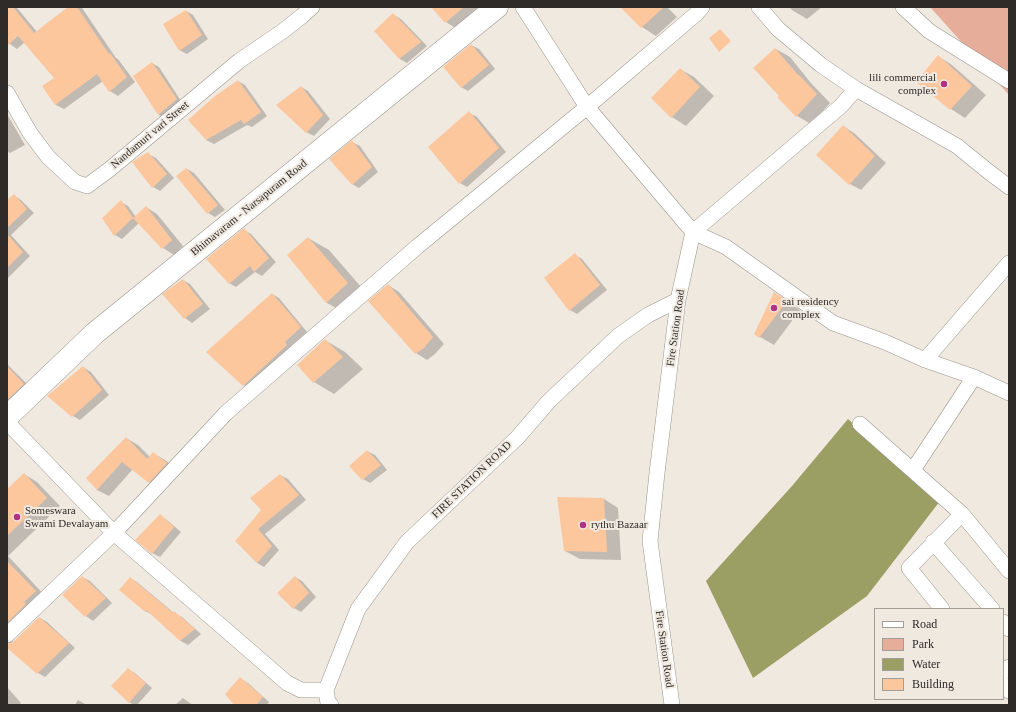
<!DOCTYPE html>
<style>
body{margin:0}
#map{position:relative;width:1016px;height:712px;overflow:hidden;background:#f0e9e0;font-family:Georgia,serif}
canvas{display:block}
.frame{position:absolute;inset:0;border:8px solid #2e2b28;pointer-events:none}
.legend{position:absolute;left:874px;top:608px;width:130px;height:92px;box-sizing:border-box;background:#f0e9e0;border:1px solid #a29d96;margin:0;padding:5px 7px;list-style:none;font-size:12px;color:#2e2b28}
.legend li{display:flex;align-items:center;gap:8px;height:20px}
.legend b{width:20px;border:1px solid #a29d96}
</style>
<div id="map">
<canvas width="1016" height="712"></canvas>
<div class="frame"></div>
<ul class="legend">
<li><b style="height:5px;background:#fff"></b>Road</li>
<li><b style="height:11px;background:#e6ae9a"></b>Park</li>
<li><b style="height:11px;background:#9b9f63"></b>Water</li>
<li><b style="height:11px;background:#fdc79e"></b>Building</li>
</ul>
</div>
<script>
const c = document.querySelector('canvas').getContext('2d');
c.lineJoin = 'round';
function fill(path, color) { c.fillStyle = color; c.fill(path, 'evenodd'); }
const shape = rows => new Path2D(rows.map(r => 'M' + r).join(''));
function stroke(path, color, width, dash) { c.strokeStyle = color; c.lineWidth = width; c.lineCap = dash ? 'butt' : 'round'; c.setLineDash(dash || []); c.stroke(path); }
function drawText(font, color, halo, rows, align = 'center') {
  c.font = font + ' Georgia,serif'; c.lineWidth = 4; c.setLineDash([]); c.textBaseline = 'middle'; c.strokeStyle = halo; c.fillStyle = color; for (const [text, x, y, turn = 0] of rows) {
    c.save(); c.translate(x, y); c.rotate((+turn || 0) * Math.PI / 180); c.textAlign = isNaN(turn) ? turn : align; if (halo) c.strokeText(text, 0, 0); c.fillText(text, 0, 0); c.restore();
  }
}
fill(shape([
 [930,7,1009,7,1009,95]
]), '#e6ae9a');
fill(shape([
 [848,419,940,501,867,596,753,678,706,581,792,486]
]), '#9b9f63');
fill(shape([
 [7,7,15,7,18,9,37,32,69,7,82,8,116,58,118,59,135,82,118,96,110,91,103,81,64,109,56,105,43,87,55,78,25,42,17,49,7,42],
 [433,7,482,7,457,29,446,22],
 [622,7,667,7,677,17,656,36,642,27],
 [789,7,822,7,807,19,792,10],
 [186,11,193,15,208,39,187,54,179,50],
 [394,15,401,19,427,46,407,63,400,59,376,31],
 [471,45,479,49,495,69,468,91,461,87],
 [776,49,790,57,811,83,830,103,811,124,797,116,780,96],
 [938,56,952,65,986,95,965,118,951,109,918,82],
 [152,63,159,67,183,104,166,119,159,115,134,76],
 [680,69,694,77,714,96,686,126,672,117],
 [238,81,245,85,267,116,252,127,247,125,214,144,206,140],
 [301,87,308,91,330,119,314,136,306,132],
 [469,113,477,117,506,152,467,187,460,183],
 [7,114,25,145,10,153,7,151],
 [843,126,854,133,886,163,861,190,850,184],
 [352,142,360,146,378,172,359,188,352,184],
 [148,154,156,158,174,178,160,191,153,187],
 [187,169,194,173,225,210,215,217,208,213],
 [14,195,21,200,34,213,11,235,30,256,7,279,7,202],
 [121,202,128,206,136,217,146,207,157,214,183,246,174,255,163,248,139,223,122,239,115,235],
 [244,230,251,234,276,262,262,276,255,272,236,287,229,283],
 [308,238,329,250,368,295,347,314,327,303,288,255],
 [575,255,582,259,607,290,577,314,570,310,546,279],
 [183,280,190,284,210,309,192,323,185,318],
 [388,285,399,292,444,344,435,354,427,360,416,353],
 [774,293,800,310,774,345,755,334],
 [272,294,279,298,307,332,291,346,294,349,251,390,244,385,208,352],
 [325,340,345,352,363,369,334,394,314,382],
 [7,364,32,389,7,413],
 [83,367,91,372,109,395,80,420,73,416],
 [126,438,138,445,150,457,153,453,165,460,178,470,161,489,149,482,133,469,109,496,97,490,87,478],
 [367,451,375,455,387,470,370,483,363,479],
 [24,474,37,482,60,506,8,556,48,599,14,636,12,644,40,618,47,622,75,648,45,677,38,673,7,646,7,645,13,645,7,641,7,490],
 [280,475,288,479,306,500,265,534,279,550,264,567,257,563,236,541,262,510],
 [604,499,618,508,621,560,580,559,565,551],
 [160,516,167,520,181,532,160,557,152,553],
 [82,577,90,581,112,603,93,621,86,616,64,595],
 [295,577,302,581,316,597,301,612,294,608],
 [130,578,137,582,174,613,182,617,201,634,188,645,181,641,153,615,145,611],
 [128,669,135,673,152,688,137,705,134,705,129,702],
 [241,679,248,683,269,702,267,705,236,705],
 [7,687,21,703,19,705,7,705],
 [183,698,190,703,193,705,175,705],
 [78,700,85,704,87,705,75,705]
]), '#0003');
fill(shape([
 [7,7,13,7,34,33,68,7,77,7,109,54,110,53,127,77,109,92,97,74,55,105,42,86,54,78,18,36,7,46],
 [431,7,464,7,445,23],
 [620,7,664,7,641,28],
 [186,10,202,35,179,51,163,24],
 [393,13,421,42,399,59,374,31],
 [720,29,731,41,719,52,709,38],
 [471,44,489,65,461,88,443,67],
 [775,48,798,75,799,75,817,94,796,117,777,97,779,96,753,68],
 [938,55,972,86,950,110,916,82],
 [152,62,177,99,158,115,133,76],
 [680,68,700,87,671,118,651,98],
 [238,80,261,112,244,124,241,120,206,140,188,120,215,96],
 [301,86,323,115,306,133,276,105],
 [469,111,499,148,459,184,428,147],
 [843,125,875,156,849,185,816,155],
 [352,140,372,167,352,185,329,159],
 [148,152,167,174,152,188,132,162],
 [186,168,218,205,207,214,176,176],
 [14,194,27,209,7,228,7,200],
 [121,200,133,218,114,236,102,218],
 [146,206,172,240,162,249,133,218],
 [244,228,269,258,254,272,250,266,229,284,206,259],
 [7,234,23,252,7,268],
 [308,237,348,283,326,303,287,255],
 [575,253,600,285,569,311,544,278],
 [183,279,203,304,184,319,162,294],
 [388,284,433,337,424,348,415,354,368,301],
 [774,292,787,301,759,338,754,334],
 [272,293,301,327,285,342,287,345,243,386,206,352],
 [325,339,343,357,313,383,297,365],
 [7,366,24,384,7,400],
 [83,366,102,390,72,417,47,396],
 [126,437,147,459,153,452,167,463,149,483,122,462,97,490,86,478],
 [367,450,381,465,362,480,349,466],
 [24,473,47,498,7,536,7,489],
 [280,474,299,495,258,529,272,546,257,563,235,541,261,510,250,498],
 [557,497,604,498,607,552,564,551],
 [160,514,174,527,152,554,135,540],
 [7,561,36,591,24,602,26,604,7,623],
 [82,576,106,598,85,617,62,595],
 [295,576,309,593,293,609,277,593],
 [130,577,173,613,174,611,195,629,180,641,146,610,145,612,119,590],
 [39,617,69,643,37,674,7,648,7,644,13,642],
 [128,668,146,683,129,703,111,686],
 [240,677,263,697,256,705,234,705,225,694]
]), '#fdc79e');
const minor = shape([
 [523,7,587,107,693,232,678,300,657,473,650,541,672,705],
 [759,7,778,29,821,65,856,89,957,146,989,172,1009,187],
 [903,7,929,31,1009,81],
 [856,89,841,106,693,232,726,247,833,323,885,342,925,360,1009,263],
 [7,93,30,133,48,157,75,182,87,186,110,169,239,61,283,31,302,16,312,7],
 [925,360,974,377,1009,393],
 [7,422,114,533,287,683,301,690,326,690],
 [860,424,962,514,1009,571],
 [913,470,974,377],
 [933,542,992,609],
 [942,609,909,568,962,514],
 [1003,622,1009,629],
 [7,635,114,533,226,413,418,246,587,107,696,14,702,7],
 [1003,672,1009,667],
 [1003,684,1009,691],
 [331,705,328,703,326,690,358,609,407,542,517,438,549,401,618,336,648,315,678,300]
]);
const primary = shape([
 [7,417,95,333,497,7]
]);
stroke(minor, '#9a948c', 16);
stroke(primary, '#9a948c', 23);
stroke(minor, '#fff', 15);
stroke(primary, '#fff', 22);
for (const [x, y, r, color] of [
 [944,84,4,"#b03383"],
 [774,308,4,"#b03383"],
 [17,517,4,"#b03383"],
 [583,525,4,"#b03383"]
]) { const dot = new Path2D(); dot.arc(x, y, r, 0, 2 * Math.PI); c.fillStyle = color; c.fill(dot); stroke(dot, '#f0e9e0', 1.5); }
drawText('11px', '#2e2b28', '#f0e9e0', [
 ["lili commercial",936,78,"right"],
 ["complex",936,91,"right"],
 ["sai residency",782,302],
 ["complex",782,315],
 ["Someswara",25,511],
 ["Swami Devalayam",25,524],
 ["rythu Bazaar",591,525]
], 'left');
drawText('11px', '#2e2b28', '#f0e9e0', [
 ["Nandamuri vari Street",150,135,-40],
 ["Bhimavaram - Narsapuram Road",249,208,-39],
 ["Fire Station Road",676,328,-82],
 ["FIRE STATION ROAD",472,480,-44],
 ["Fire Station Road",664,649,82]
]);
</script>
